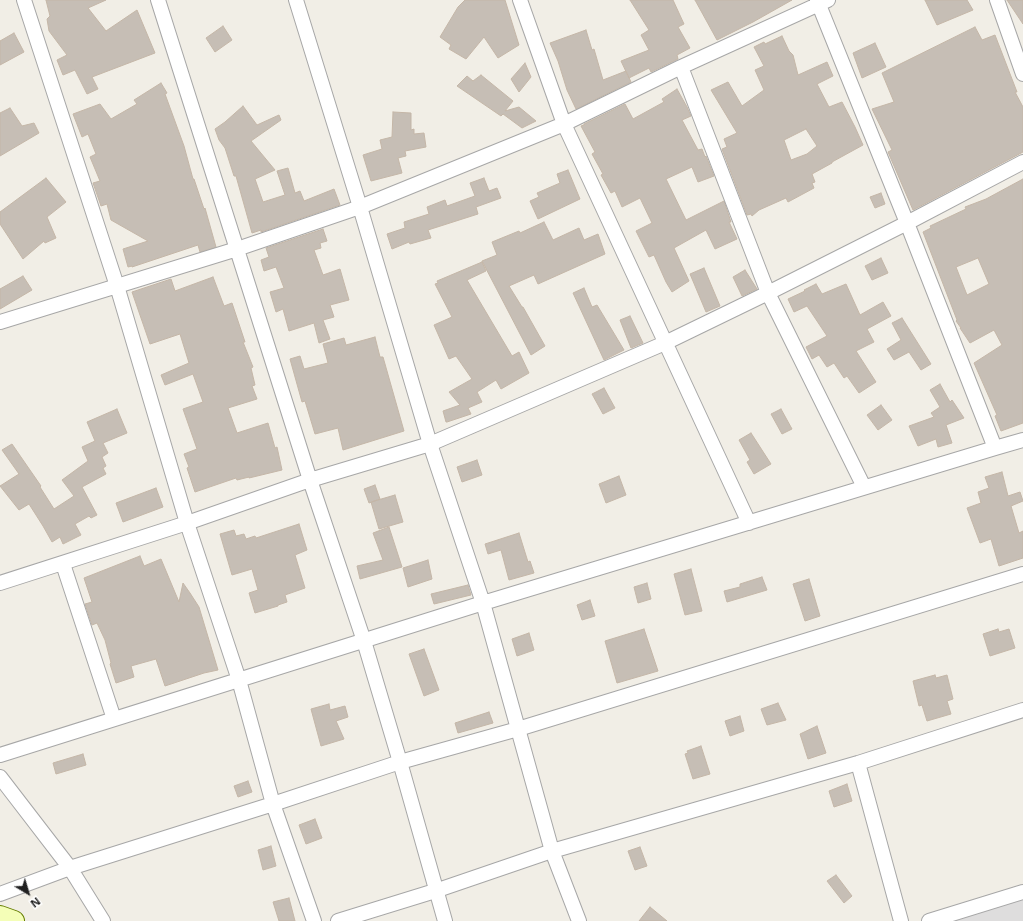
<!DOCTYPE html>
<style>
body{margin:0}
#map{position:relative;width:1023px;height:921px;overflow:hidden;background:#f1eee6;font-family:"Open Sans",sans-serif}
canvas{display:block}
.north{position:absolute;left:8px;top:873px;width:40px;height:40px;-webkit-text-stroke:3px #fff;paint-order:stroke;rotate:142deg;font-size:11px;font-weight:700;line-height:16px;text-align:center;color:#202020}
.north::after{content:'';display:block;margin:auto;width:14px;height:18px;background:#202020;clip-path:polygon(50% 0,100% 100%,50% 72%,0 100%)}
</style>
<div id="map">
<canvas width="1023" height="921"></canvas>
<div class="north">N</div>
</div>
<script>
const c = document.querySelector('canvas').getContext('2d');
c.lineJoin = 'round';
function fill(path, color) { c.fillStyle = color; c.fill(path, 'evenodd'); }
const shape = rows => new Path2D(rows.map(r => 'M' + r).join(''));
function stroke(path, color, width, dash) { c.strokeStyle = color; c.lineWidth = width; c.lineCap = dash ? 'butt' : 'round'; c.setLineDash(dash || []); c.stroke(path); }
fill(shape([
 [1023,892,1023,921,929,921]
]), '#dedddd');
const building = shape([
 [46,0,106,0,88,8,106,31,137,10,155,53,92,77,98,89,87,94,75,70,63,75,57,60,67,55,49,31,47,19,50,16,46,0],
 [465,0,505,0,519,45,498,58,484,37,466,59,449,49,451,45,440,37,458,7,465,0],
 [630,0,673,0,684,24,678,27,690,48,677,55,678,59,651,72,649,68,629,78,621,61,649,50,641,35,649,30,630,0],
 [695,0,792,0,753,22,717,40,695,0],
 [925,0,967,0,973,10,937,25,925,0],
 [1007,0,1023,0,1023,24,1007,0],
 [223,26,232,40,215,52,206,38,223,26],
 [975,27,982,40,995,35,1017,92,1015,92,1023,107,1023,152,913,210,888,152,892,150,872,109,894,102,882,73,975,27],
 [586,30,592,50,594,49,603,80,626,71,631,82,576,109,567,90,558,61,550,43,586,30],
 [14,33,24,52,0,65,0,41,14,33],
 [782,36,789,51,793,55,798,75,827,62,833,76,817,84,829,107,842,102,855,127,863,145,832,162,832,163,812,174,815,182,812,183,814,188,788,202,786,198,759,210,752,216,751,214,747,215,722,149,727,147,724,139,737,133,711,90,728,82,742,106,764,90,755,70,764,66,754,47,764,42,765,44,782,36],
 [806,129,817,146,807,154,791,160,784,140,806,129],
 [875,43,886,67,862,78,853,53,875,43],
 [525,63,531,77,519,92,511,79,525,63],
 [481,75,513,101,505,111,519,107,536,121,522,128,503,114,501,116,457,86,467,76,473,81,481,75],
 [161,83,167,93,165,94,184,146,193,179,194,179,204,209,205,208,216,247,200,252,198,245,132,267,132,266,128,267,123,249,148,241,111,220,107,204,101,206,93,183,100,181,90,157,96,154,88,134,82,137,73,114,100,104,111,119,137,104,134,100,161,83],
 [677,89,687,107,691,116,682,120,698,150,702,149,705,157,706,156,714,176,698,182,692,167,666,179,686,220,724,201,731,222,729,222,737,239,715,249,706,230,674,248,689,281,672,292,666,282,654,255,649,257,636,231,652,223,640,198,622,207,615,191,611,193,601,175,603,174,592,154,595,152,581,126,584,125,584,124,625,104,633,119,664,102,662,99,677,89],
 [243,106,257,125,279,115,281,120,251,141,275,170,255,179,263,202,285,195,277,171,288,168,295,193,300,191,304,201,334,189,340,205,261,232,261,230,252,233,236,176,234,176,225,148,219,140,215,129,225,122,243,106],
 [10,108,22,126,34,123,39,133,0,156,0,113,10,108],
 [393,112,411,113,411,130,414,129,414,134,424,133,426,147,405,151,406,156,398,158,402,173,371,181,363,155,382,149,380,140,392,137,393,112],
 [568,170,580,199,538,219,530,201,539,197,537,193,560,183,557,174,568,170],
 [46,178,66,202,47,217,56,238,45,243,44,241,23,259,0,224,0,212,46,178],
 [484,178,489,191,497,188,501,198,476,207,478,214,428,230,431,238,410,244,409,242,392,249,387,234,405,228,404,222,429,214,427,207,445,200,447,206,475,196,470,183,484,178],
 [1023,179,1023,423,1001,431,995,416,997,415,974,363,1002,345,994,330,970,343,960,328,961,328,956,321,957,320,923,232,931,228,930,226,966,209,965,207,986,199,1023,179],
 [978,258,989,284,967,295,956,267,978,258],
 [881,193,885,204,875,208,870,197,881,193],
 [544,222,553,240,579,228,584,240,598,234,605,254,538,284,534,275,509,286,522,307,523,307,545,346,531,355,482,261,497,255,492,242,519,231,520,233,544,222],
 [323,229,327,241,320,243,321,248,314,250,323,275,340,269,349,300,330,305,334,317,323,320,330,339,319,343,314,323,289,331,283,309,276,312,270,292,284,288,276,267,264,271,261,260,269,257,266,248,323,229],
 [881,258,888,273,872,280,865,266,881,258],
 [482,262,486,271,467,280,512,356,519,352,529,373,501,389,496,380,477,392,482,402,468,408,471,414,447,422,446,422,443,411,460,405,449,392,472,379,456,356,449,359,434,325,452,317,435,284,438,283,437,281,482,262],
 [704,268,720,306,706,312,690,274,704,268],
 [745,270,757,289,742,296,733,277,745,270],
 [23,276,32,290,0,309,0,289,23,276],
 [213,277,224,306,232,303,245,342,243,342,253,367,251,368,255,385,252,386,257,399,228,408,237,433,268,423,275,448,277,447,282,470,249,478,249,477,237,480,236,478,195,492,187,468,189,467,184,454,197,449,183,409,203,402,193,374,165,385,161,375,189,363,180,334,150,344,132,292,171,279,175,291,213,277],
 [816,284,822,294,846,284,860,315,883,302,891,316,867,329,874,342,856,351,876,382,859,393,847,376,844,378,834,363,827,367,819,355,812,359,806,347,827,336,807,306,794,312,788,299,805,291,804,290,816,284],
 [584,288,592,307,597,305,624,350,604,360,573,293,584,288],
 [630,316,643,343,631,348,620,320,630,316],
 [902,318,931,364,921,370,909,352,894,360,887,349,901,340,892,323,902,318],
 [375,337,380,357,383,357,404,431,343,450,338,428,315,434,305,401,302,402,290,359,300,356,304,369,328,363,323,344,344,338,346,345,375,337],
 [940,384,950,402,952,400,964,418,946,425,952,443,938,447,936,439,918,446,909,426,934,417,931,413,940,407,930,390,940,384],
 [604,388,615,408,603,414,592,394,604,388],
 [881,405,892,420,878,430,867,415,881,405],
 [117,409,127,433,103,443,108,453,102,457,106,466,103,468,106,474,82,487,97,515,91,518,89,516,75,524,81,535,63,544,60,537,52,542,43,526,29,504,19,510,0,486,19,474,2,450,12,444,41,486,40,487,54,509,74,496,62,480,88,461,82,447,95,441,87,422,117,409],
 [781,409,792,429,782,434,771,414,781,409],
 [751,433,771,464,754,474,747,462,750,460,739,440,751,433],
 [477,460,482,475,462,482,457,467,477,460],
 [1002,472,1008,496,1020,492,1023,501,1011,506,1019,533,1023,531,1023,558,999,566,991,539,980,543,967,508,981,503,978,492,989,488,985,477,1002,472],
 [619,476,626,495,606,503,599,484,619,476],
 [375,485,380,499,369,503,364,489,375,485],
 [156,488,163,507,123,522,116,503,156,488],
 [395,495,403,522,379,529,371,502,395,495],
 [299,524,307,550,295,555,305,588,285,595,287,602,278,605,278,606,255,613,249,593,258,590,252,569,232,575,220,534,234,530,236,536,244,534,246,539,255,536,256,538,299,524],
 [389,527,402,567,360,579,357,566,383,560,373,533,389,527],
 [519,533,528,562,530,561,534,573,509,580,501,550,488,554,485,544,519,533],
 [140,556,144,566,161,559,179,602,183,583,190,593,199,607,218,670,204,673,165,686,156,659,131,666,134,677,116,683,110,664,111,663,105,640,97,623,92,625,85,604,92,602,84,578,140,556],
 [428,560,432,579,408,587,403,568,428,560],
 [691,569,702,611,685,615,674,574,691,569],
 [762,577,767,590,727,602,724,591,740,587,740,584,762,577],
 [809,579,820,616,805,621,793,584,809,579],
 [647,583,651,599,638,603,634,587,647,583],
 [468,585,471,595,434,604,431,594,468,585],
 [590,600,595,616,582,620,577,605,590,600],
 [644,629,658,671,617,683,605,641,644,629],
 [998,629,999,632,1009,629,1015,648,990,656,983,634,998,629],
 [529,633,534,650,517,656,512,639,529,633],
 [424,649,439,690,424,696,409,654,424,649],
 [935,675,936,678,947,675,953,699,947,701,951,714,927,721,922,705,919,706,913,681,935,675],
 [778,703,786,720,767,725,761,709,778,703],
 [329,704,330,710,345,706,348,717,336,721,344,739,321,746,311,709,329,704],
 [489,712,493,723,458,733,455,723,489,712],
 [740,716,744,731,730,736,725,721,740,716],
 [817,726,826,753,808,759,800,734,817,726],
 [701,746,710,774,693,779,685,754,688,753,687,751,701,746],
 [83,754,86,765,56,774,53,763,83,754],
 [248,781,252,792,238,797,234,786,248,781],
 [847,784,852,801,834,807,829,791,847,784],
 [315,819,322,838,306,844,299,825,315,819],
 [271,846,276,866,263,870,258,850,271,846],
 [640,847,647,866,635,870,628,851,640,847],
 [836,875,852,896,844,903,827,881,836,875],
 [289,898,295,921,279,921,273,902,289,898],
 [650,907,667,921,639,921,650,907]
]);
fill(building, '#c6beb5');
stroke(building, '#c4b6a7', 1);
const street = shape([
 [24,0,117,286,187,523,239,680,273,804,314,921],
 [158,0,310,480,364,641,400,762,445,921],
 [296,0,360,207,430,444,483,603,552,851,579,921],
 [520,0,564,124,749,523],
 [817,0,907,223,995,448],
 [997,0,1023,74],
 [681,67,768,293,864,487],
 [0,322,237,249,360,207,564,124,681,67,828,0],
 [63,564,114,719],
 [0,583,187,523,310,480,430,444,665,343,768,293,907,223,1023,162],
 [0,755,483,603,995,448,1023,440],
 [858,763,901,921],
 [0,777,70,868,103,921],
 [0,894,70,868,273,804,400,762,518,729,1023,574],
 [338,921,435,891,552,851,858,763,1023,710],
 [929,921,1023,892]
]);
const secondary = shape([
 [0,916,14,921]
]);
stroke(street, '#a7a7a7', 16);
stroke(secondary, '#667e00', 22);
stroke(street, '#fff', 14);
stroke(secondary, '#f4feb7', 20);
</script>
